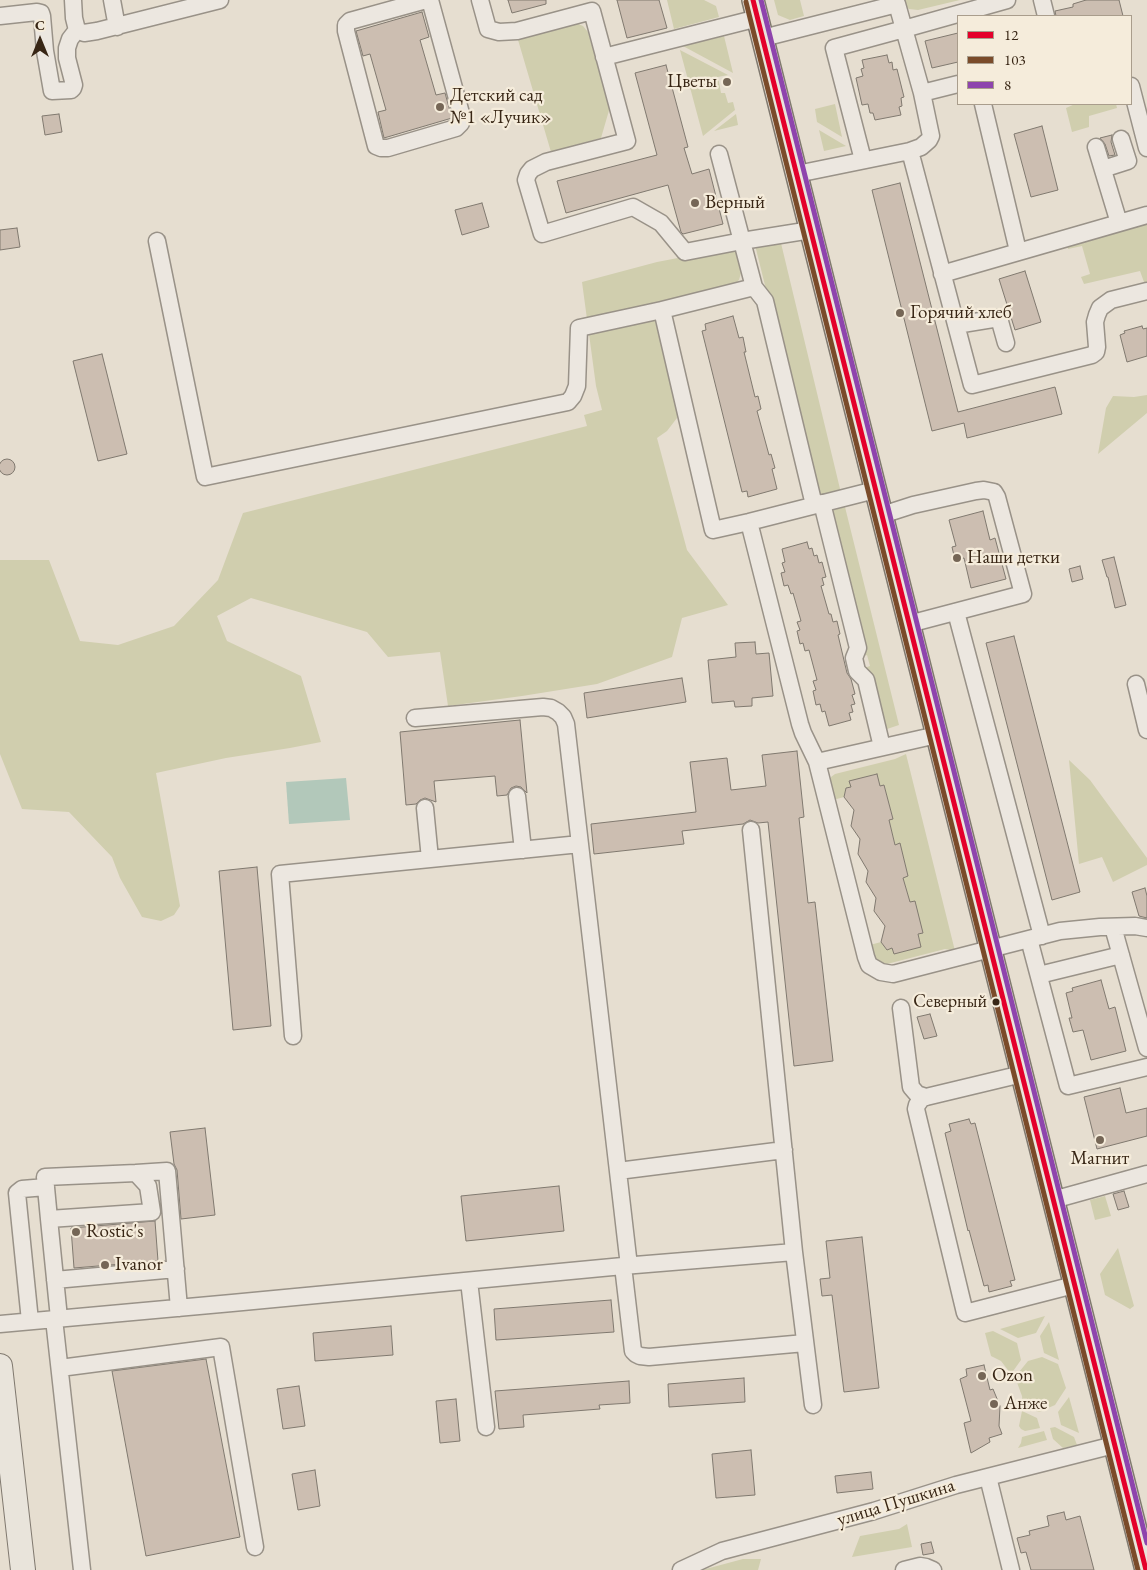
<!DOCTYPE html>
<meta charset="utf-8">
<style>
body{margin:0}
#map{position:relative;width:1147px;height:1570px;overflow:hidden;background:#e6ded0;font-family:"EB Garamond",serif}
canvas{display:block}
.legend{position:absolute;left:957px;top:15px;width:175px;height:90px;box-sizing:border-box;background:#f5ecdb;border:1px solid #a99d8c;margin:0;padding:6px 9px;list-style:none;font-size:15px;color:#382615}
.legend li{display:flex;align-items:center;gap:10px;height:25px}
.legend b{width:25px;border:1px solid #a99d8c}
.north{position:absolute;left:15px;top:15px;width:50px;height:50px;-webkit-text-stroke:4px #f5ecdb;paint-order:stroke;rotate:0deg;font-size:14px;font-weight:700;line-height:20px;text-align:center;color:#382615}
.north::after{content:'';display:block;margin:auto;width:18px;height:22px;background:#382615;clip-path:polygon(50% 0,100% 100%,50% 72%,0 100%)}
</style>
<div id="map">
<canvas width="1147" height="1570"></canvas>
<ul class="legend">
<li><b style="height:6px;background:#e4002b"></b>12</li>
<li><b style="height:6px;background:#7a4b2a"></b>103</li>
<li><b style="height:6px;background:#8e44ad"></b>8</li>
</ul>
<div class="north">С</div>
</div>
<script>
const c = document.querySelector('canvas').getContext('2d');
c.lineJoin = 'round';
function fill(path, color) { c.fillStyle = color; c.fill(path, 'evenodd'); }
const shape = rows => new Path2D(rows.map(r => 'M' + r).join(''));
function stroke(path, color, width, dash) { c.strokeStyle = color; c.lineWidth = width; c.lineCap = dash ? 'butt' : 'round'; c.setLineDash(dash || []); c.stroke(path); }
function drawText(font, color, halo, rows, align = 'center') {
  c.font = font + ' "EB Garamond",serif'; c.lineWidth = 4.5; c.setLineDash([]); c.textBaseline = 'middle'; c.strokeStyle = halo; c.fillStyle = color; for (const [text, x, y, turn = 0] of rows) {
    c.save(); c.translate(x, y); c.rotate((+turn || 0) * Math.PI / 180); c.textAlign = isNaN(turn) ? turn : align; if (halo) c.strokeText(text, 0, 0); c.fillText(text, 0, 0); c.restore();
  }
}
fill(shape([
 [667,0,704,0,716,6,719,17,674,29],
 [774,0,800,0,804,16,790,20,778,15],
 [903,0,960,0,918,10,909,9,905,6],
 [576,23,583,26,588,32,610,107,601,138,551,152,516,33],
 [724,36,733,73,683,46],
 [680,50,728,75,718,77,721,93,725,93,728,103,733,102,735,110,703,136],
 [835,104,842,137,817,122,815,109],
 [1075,104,1116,104,1117,108,1089,116,1089,127,1072,132,1066,108],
 [736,114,738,125,714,131],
 [819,130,846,146,824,151],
 [1147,222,1147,284,1144,282,1140,271,1084,284,1081,277,1090,274,1082,246,1068,249,1067,245],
 [780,239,841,493,822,496,815,487,755,245],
 [735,247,741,273,739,280,736,283,732,286,651,306,679,412,677,418,667,431,657,438,687,550,728,605,682,618,672,657,597,684,522,696,448,706,440,652,388,657,367,632,251,598,217,616,227,641,301,676,321,742,290,748,226,758,156,773,180,906,174,915,161,921,142,917,120,878,112,857,69,812,22,809,0,754,0,560,49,560,80,641,118,645,174,626,218,580,243,513,587,426,584,415,602,410,596,386,582,282,657,262],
 [1147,395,1147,413,1098,454,1106,408,1113,396,1134,397],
 [845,507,899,725,887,729,874,681,861,669,870,666,867,655,858,658,830,511],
 [906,754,955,951,945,949,887,964,881,963,876,961,870,945,881,942,887,950,892,948,894,954,921,947,918,934,923,933,910,902,903,878,908,876,900,844,895,845,889,820,893,819,884,785,880,786,876,774,850,781,851,787,846,788,844,797,833,800,829,785,831,777,835,774,895,759],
 [1069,760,1090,780,1147,858,1147,865,1113,882,1102,857,1079,864],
 [1105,1196,1111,1216,1095,1220,1090,1200],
 [1118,1248,1134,1306,1130,1309,1105,1295,1100,1274],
 [1045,1316,1036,1333,1018,1338,1000,1329],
 [1049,1322,1059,1360,1044,1353,1040,1336],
 [993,1331,1017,1343,1021,1360,1011,1374,1001,1361,991,1356,985,1333],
 [1042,1357,1058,1364,1066,1388,1055,1405,1039,1412,1023,1405,1022,1396,1015,1377,1028,1361],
 [1069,1397,1079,1433,1061,1425,1058,1412],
 [1022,1411,1037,1418,1040,1428,1025,1431,1021,1429,1019,1426],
 [1055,1427,1074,1437,1077,1445,1063,1448,1053,1439,1050,1428],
 [1044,1431,1047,1440,1018,1448,1021,1443,1022,1437],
 [907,1524,912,1547,852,1557,860,1536,899,1529],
 [743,1559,761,1559,758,1570,702,1570]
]), '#d0ceae');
fill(shape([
 [346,778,350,820,289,824,286,782]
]), '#b2c8ba');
const building = shape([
 [508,0,546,0,546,4,512,13,508,0],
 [617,0,659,0,667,28,627,38,617,0],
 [1086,0,1119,0,1123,16,1056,16,1055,11,1073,7,1073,4,1086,0],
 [422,12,429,37,420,40,436,95,445,93,452,118,384,138,378,112,386,110,370,54,363,56,356,31,422,12],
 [958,33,958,62,932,68,925,41,958,33],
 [887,55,889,63,892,62,893,70,897,69,904,97,901,98,902,106,899,107,901,115,875,120,873,113,870,113,868,104,862,105,856,78,863,76,861,69,864,68,862,60,887,55],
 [666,65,688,147,684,148,692,174,709,169,723,224,683,234,681,232,668,185,566,213,557,181,657,155,635,73,666,65],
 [59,114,62,132,45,135,42,116,59,114],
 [1042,126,1058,190,1031,197,1014,134,1042,126],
 [1112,135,1111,142,1115,155,1109,156,1105,144,1100,138,1112,135],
 [900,183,958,412,1055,387,1062,414,967,438,964,423,932,431,872,190,900,183],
 [482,203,489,227,462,235,455,210,482,203],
 [17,228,20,247,0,250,0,230,17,228],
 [1025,271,1041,322,1015,330,999,279,1025,271],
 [733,316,739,338,743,337,746,352,744,352,755,397,758,396,761,409,757,411,769,455,771,454,775,468,772,469,777,489,748,497,747,491,742,492,702,331,706,330,705,324,733,316],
 [1142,326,1143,329,1147,328,1147,356,1127,362,1120,335,1125,333,1124,331,1142,326],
 [102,354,127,454,98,461,73,361,102,354],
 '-1 467a8 8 0 1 1 16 0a8 8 0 1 1-16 0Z',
 [983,511,990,540,995,538,1006,579,971,588,964,558,955,560,952,547,956,546,949,520,983,511],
 [807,542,809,549,812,548,814,556,817,555,819,563,822,562,826,577,822,578,824,585,821,586,829,614,831,614,833,622,837,621,840,634,838,635,847,673,851,679,855,694,852,695,855,704,851,705,853,712,849,713,851,720,829,726,825,711,822,712,820,704,816,705,813,691,816,690,813,681,817,680,809,650,805,651,803,643,800,644,797,631,800,630,797,622,801,621,793,593,791,594,788,585,784,586,781,573,785,572,782,563,785,562,782,549,807,542],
 [1114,557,1126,605,1115,608,1108,577,1107,577,1102,560,1114,557],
 [1080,566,1083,579,1072,582,1069,569,1080,566],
 [1014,636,1080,892,1052,900,986,643,1014,636],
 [755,642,756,654,769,653,773,696,752,698,752,706,735,707,734,701,712,703,708,660,736,657,735,643,755,642],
 [682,678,686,702,587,718,584,693,682,678],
 [520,720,527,793,521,787,516,786,511,788,507,795,497,796,495,776,434,781,436,802,425,798,420,800,416,804,406,805,400,732,520,720],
 [797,751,804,817,799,818,808,903,815,902,833,1061,794,1066,768,822,758,823,750,820,743,824,682,831,684,844,594,854,591,824,696,812,690,762,727,758,731,790,766,786,762,755,797,751],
 [877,774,880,786,884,785,893,819,889,820,895,845,900,843,908,876,903,878,910,902,915,901,923,933,918,934,921,947,894,954,892,948,887,950,881,942,885,926,874,911,876,898,866,882,868,871,858,854,860,839,851,826,854,810,844,797,846,788,851,787,849,781,877,774],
 [257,867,271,1026,233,1030,219,871,257,867],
 [1145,888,1147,896,1147,918,1139,916,1132,892,1145,888],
 [1101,980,1109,1009,1115,1007,1126,1051,1091,1060,1083,1030,1073,1032,1069,1018,1072,1018,1066,993,1073,991,1072,988,1101,980],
 [930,1014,937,1036,924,1039,917,1017,930,1014],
 [1120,1088,1126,1113,1147,1108,1147,1136,1097,1149,1084,1097,1120,1088],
 [969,1119,971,1124,975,1123,1015,1280,1010,1281,1012,1286,989,1292,988,1285,984,1286,969,1230,968,1231,945,1133,951,1131,949,1124,969,1119],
 [205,1128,215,1215,181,1219,177,1170,174,1164,170,1132,205,1128],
 [559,1186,564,1231,466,1241,461,1196,559,1186],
 [1124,1191,1129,1207,1118,1210,1113,1194,1124,1191],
 [155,1221,158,1261,74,1268,71,1228,155,1221],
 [862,1237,879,1388,844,1392,832,1295,822,1296,820,1279,830,1278,826,1241,862,1237],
 [611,1300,614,1332,496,1340,494,1309,611,1300],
 [391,1326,393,1355,315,1361,313,1333,391,1326],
 [206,1359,240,1537,146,1556,112,1371,206,1359],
 [984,1365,990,1390,993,1389,1000,1406,999,1426,1002,1434,989,1438,990,1442,971,1453,964,1423,971,1421,960,1379,967,1376,966,1369,984,1365],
 [744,1378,745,1402,669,1407,668,1384,744,1378],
 [629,1381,630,1403,599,1405,600,1409,523,1415,524,1427,499,1429,495,1391,629,1381],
 [299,1386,305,1426,283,1429,277,1389,299,1386],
 [456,1399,460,1441,440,1443,436,1401,456,1399],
 [751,1450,755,1495,716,1498,712,1454,751,1450],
 [315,1470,320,1506,298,1510,292,1474,315,1470],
 [871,1472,873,1489,837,1493,835,1476,871,1472],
 [1064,1512,1066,1520,1080,1516,1094,1570,1031,1570,1026,1552,1021,1553,1017,1538,1030,1535,1029,1531,1049,1526,1047,1516,1064,1512],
 [931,1542,934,1553,923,1555,921,1544,931,1542]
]);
fill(building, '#ccbeb1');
stroke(building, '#80796f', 1);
const minor = shape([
 [73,0,74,18,77,30,84,33,97,31,220,0],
 [112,0,117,27],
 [426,0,350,21,346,25,346,31,376,146,381,148,388,148,456,128,461,123,462,117,430,0],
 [480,0,488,29,499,32,517,31,592,11,627,141,546,162,532,169,528,174,526,180,542,234,633,207,661,223,685,252,742,241,811,230],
 [1042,0,1046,16],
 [0,16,37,12,41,13,42,16,45,51,52,91,71,90,73,88,74,85,67,58,67,48,70,39,77,30],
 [763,38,897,4,904,29,1007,0],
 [604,57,758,18],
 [1131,86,1147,148],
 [922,93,958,84],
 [983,104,1018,251],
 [1096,147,1119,223],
 [719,154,754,287,662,310,713,530,749,522,875,490],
 [863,160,834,48,904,29,922,93,931,136,929,140,921,147,910,151],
 [1103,169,1128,161,1121,139],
 [797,174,910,151,972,385,1092,355,1096,352,1097,347,1095,322,1097,315,1100,308,1111,300,1147,291],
 [157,241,205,477,568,402,573,396,577,386,579,328,662,310],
 [942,274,1147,215],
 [754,287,765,301,814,505],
 [956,325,999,318,1006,343],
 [822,503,858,648,854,658,857,671,866,680,882,747],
 [882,515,913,505,976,491,984,490,994,492,997,497,1023,594,909,624],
 [749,522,800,724,803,733,817,762],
 [956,612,1042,936],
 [1136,684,1147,730],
 [415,718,543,707,551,708,558,712,563,717,566,724,629,1266],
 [937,735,817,762,866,957,869,965,881,972,893,974,1060,931,1100,927,1135,926,1147,928],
 [517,796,523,850],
 [425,808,430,859],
 [751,830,794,1252,813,1405],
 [1113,927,1147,1048],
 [1029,939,1068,1086,1147,1067],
 [1039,975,1121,955],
 [901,1008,911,1087,917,1094,926,1097],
 [293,1036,280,874,580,844],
 [1022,1074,926,1097,922,1098,917,1105,916,1109,965,1313,1074,1285],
 [618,1171,784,1150],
 [136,1173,167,1171,179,1308],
 [1053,1200,1147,1174],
 [49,1219,152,1212,148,1186,136,1173,45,1177,49,1219,59,1318],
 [623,1266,633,1351,636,1354,640,1356,649,1357,805,1343],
 [55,1280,176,1269],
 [469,1281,486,1427],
 [54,1319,82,1570],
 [30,1321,17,1193,22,1189,46,1187],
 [0,1324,232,1303,623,1266,794,1252],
 [60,1368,221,1347,255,1547],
 [988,1477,1011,1570],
 [681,1570,722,1551,874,1511,956,1485,1114,1445],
 [904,1570,920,1566,926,1567,933,1570]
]);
const major = shape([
 [753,0,1146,1570]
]);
const highway = shape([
 [0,1366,23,1570]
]);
stroke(minor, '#999288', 19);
stroke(major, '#80796f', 24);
stroke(highway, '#80796f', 26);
stroke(minor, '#ece7e0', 16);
stroke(major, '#e9e4db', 21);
stroke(highway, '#e9e4db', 24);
stroke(shape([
 [753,0,1146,1570]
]), '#e4002b', 5);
stroke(shape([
 [746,2,1138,1570]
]), '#7a4b2a', 5);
stroke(shape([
 [761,0,1147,1543]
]), '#8e44ad', 5);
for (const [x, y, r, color] of [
 [727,82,5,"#756656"],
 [440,107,5,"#756656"],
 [695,203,5,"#756656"],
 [900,313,5,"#756656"],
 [957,558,5,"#756656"],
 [996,1002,4.5,"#382615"],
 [1100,1140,5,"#756656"],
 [76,1232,5,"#756656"],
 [105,1265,5,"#756656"],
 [982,1376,5,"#756656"],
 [994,1404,5,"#756656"]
]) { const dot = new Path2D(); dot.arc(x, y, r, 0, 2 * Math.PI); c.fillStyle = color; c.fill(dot); stroke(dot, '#f5ecdb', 2); }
drawText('18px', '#382615', '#f5ecdb', [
 ["Северный",987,1002]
], 'right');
drawText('19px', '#382615', '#f5ecdb', [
 ["Цветы",717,82,"right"],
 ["Детский сад",450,96],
 ["№1 «Лучик»",450,118],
 ["Верный",705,203],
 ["Горячий хлеб",910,313],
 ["Наши детки",967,558],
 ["Магнит",1100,1159,"center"],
 ["Rostic's",86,1232],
 ["Ivanor",115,1265],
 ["Ozon",992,1376],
 ["Анже",1004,1404]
], 'left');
drawText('19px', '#382615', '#f5ecdb', [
 ["улица Пушкина",896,1503,-17]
]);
</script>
